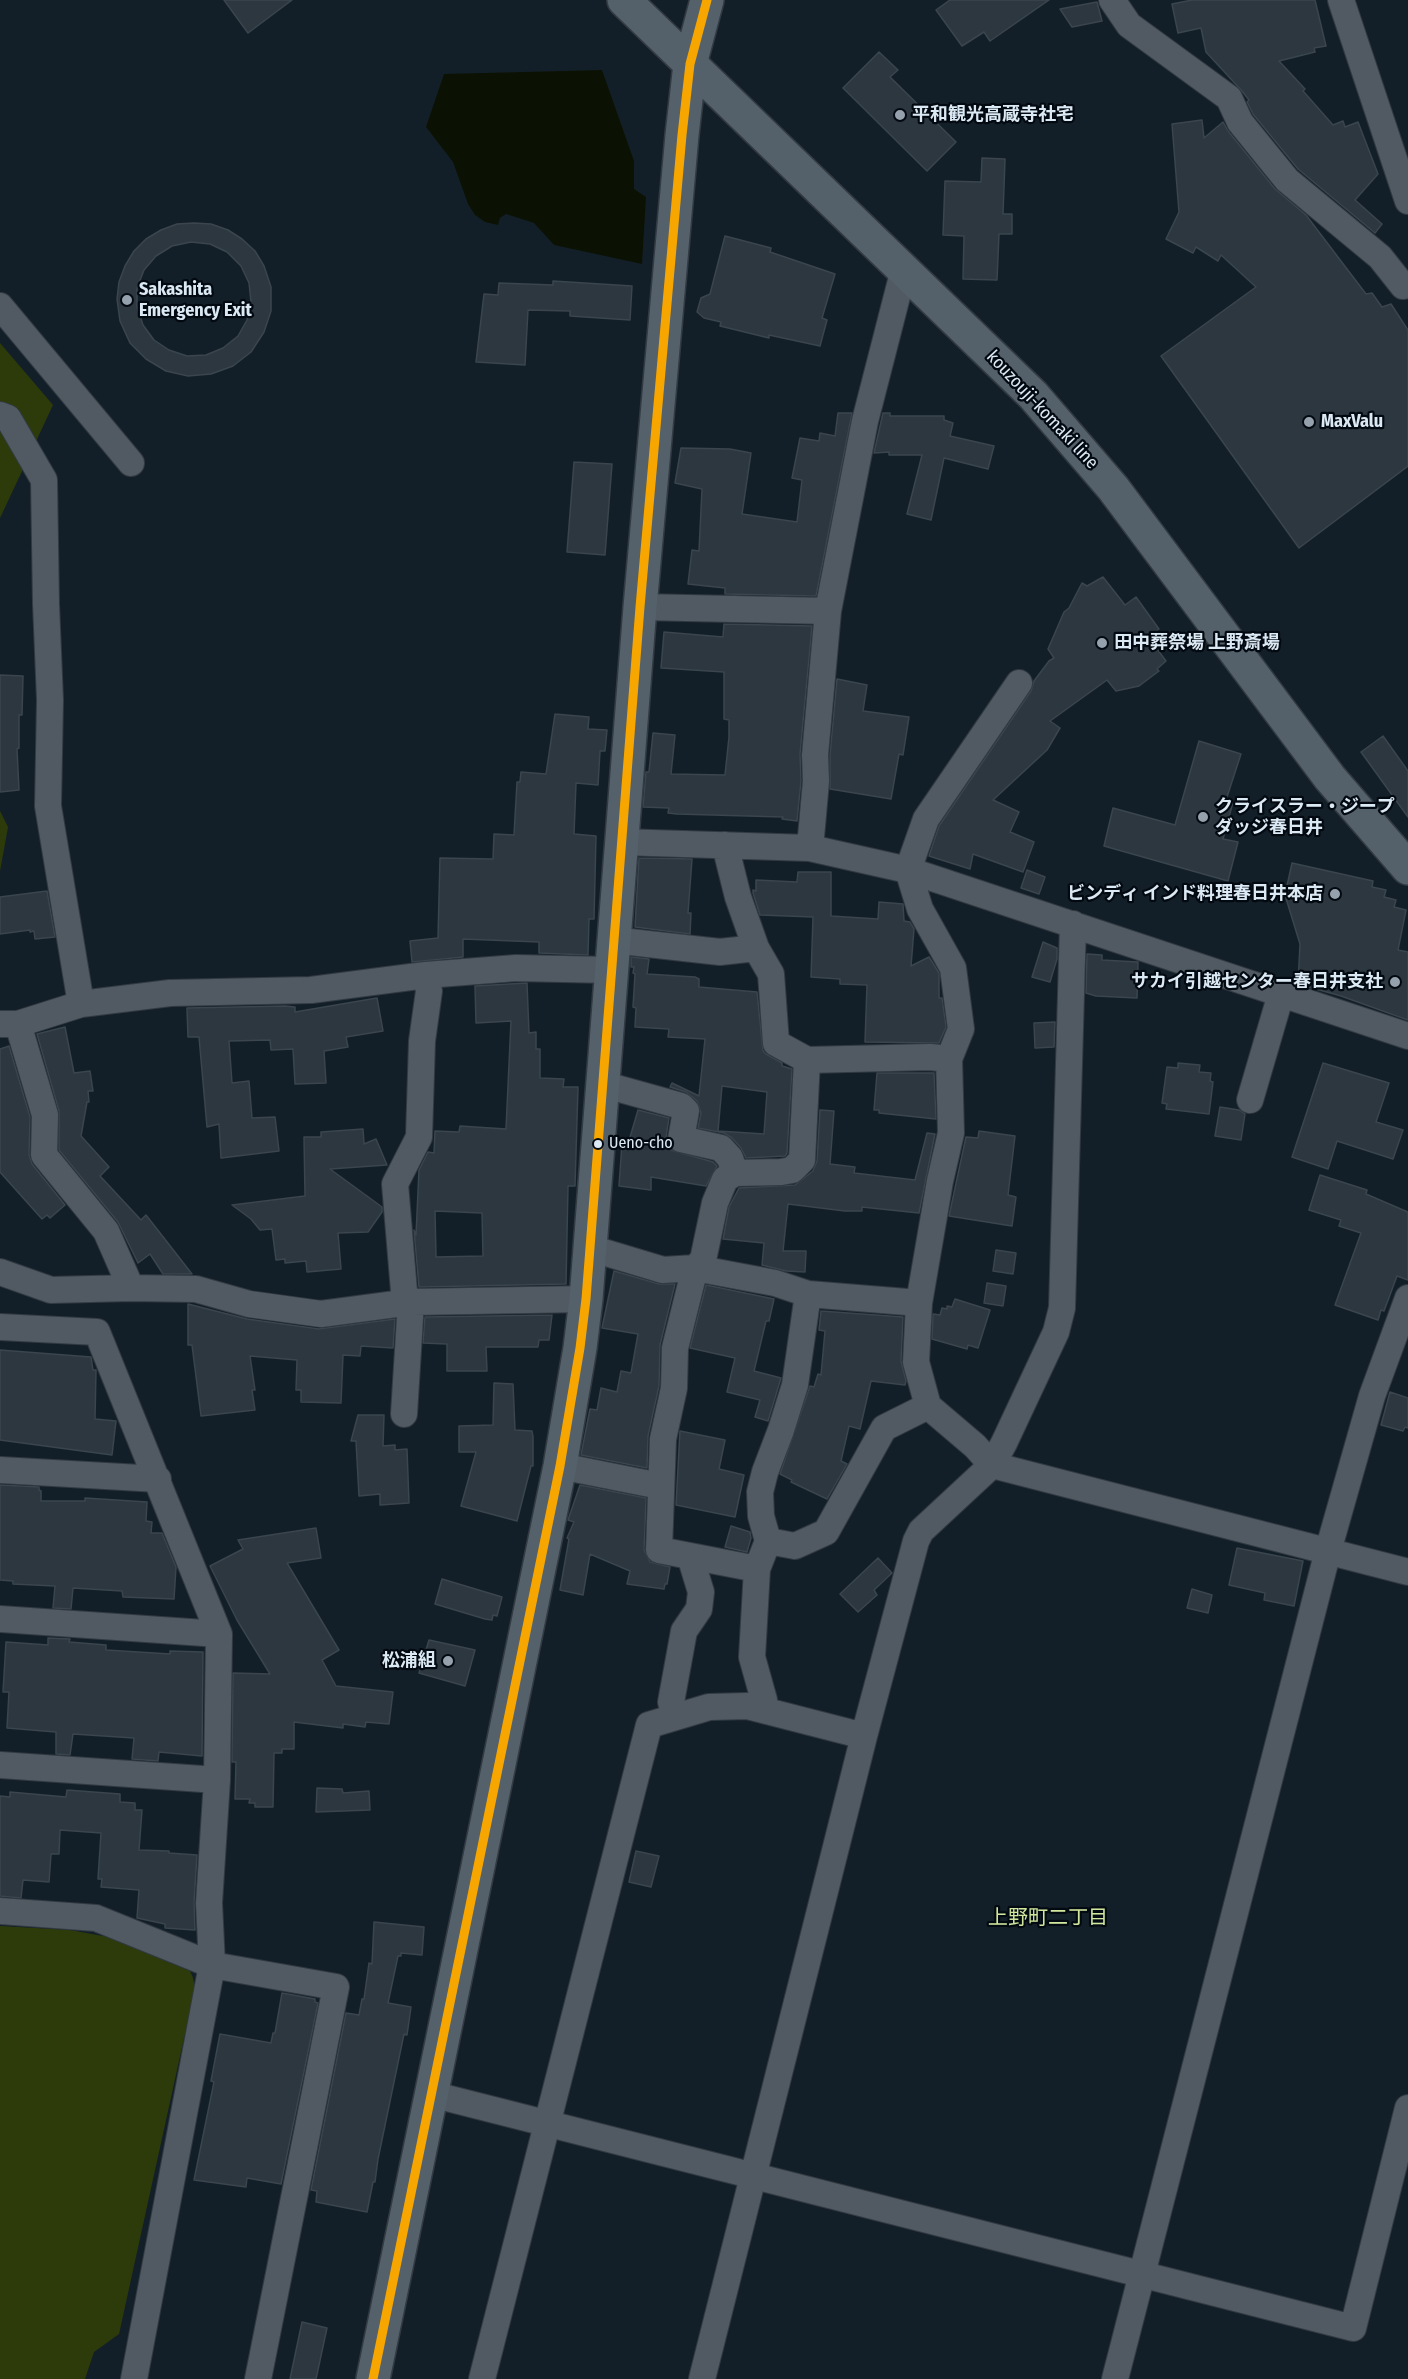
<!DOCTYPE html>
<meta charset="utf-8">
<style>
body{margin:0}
canvas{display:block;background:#131f28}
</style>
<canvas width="1408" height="2379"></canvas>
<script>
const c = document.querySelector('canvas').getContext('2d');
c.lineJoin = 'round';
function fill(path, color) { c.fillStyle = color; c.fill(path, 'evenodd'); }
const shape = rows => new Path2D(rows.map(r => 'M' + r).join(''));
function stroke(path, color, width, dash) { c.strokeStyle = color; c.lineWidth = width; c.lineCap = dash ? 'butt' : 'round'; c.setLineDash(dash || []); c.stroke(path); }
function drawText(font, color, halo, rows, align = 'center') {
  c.font = font + ' "Fira Sans Condensed","Noto Sans JP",sans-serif'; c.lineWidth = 4.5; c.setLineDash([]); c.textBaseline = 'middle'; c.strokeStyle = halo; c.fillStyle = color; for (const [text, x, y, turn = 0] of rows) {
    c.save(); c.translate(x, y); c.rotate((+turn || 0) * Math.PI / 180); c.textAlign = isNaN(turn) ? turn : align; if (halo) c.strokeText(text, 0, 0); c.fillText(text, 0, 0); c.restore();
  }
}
fill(shape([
 [0,343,53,405,0,518],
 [0,811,8,827,0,871],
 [0,1926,70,1930,108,1937,190,1971,193,1978,195,1988,119,2334,94,2352,85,2379,0,2379]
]), '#2d3b0b');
fill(shape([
 [602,70,634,161,634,189,646,197,642,264,554,245,534,223,506,214,500,218,498,225,485,222,475,215,468,204,453,162,426,127,444,74]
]), '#0b1204');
const building = shape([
 [224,0,292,0,248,33,224,0],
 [950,0,1049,0,990,41,984,32,962,46,936,10,950,0],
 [1192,0,1315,0,1326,46,1314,48,1315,52,1279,61,1305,89,1303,91,1333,125,1343,121,1345,127,1358,122,1378,174,1355,200,1382,224,1375,233,1298,169,1253,114,1247,102,1249,100,1242,91,1206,52,1201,28,1178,33,1172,4,1192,0],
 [1097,2,1102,21,1072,27,1060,9,1097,2],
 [879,52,898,70,890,77,956,142,927,171,843,88,879,52],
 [1202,120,1204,138,1223,122,1228,131,1275,189,1306,215,1366,294,1372,293,1382,307,1391,304,1408,330,1408,466,1299,548,1161,356,1256,287,1221,255,1218,261,1196,247,1193,253,1166,239,1179,212,1172,124,1202,120],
 [982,158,1005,159,1003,214,1012,214,1012,234,999,234,997,280,963,279,964,236,943,235,945,181,981,182,982,158],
 [194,223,211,224,228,230,242,239,255,251,264,266,271,287,271,311,264,332,251,352,233,366,211,374,188,376,166,371,146,359,130,343,120,321,117,299,119,282,125,266,134,251,146,239,161,230,177,224,194,223],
 [191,242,210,244,227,252,241,266,249,283,251,302,247,320,238,336,223,348,206,355,187,356,169,350,154,340,143,325,137,307,137,288,144,270,156,256,172,246,191,242],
 [725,236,771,248,770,252,835,274,822,318,827,320,820,346,769,335,769,338,720,326,721,322,704,318,697,312,701,298,710,294,725,236],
 [553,281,632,286,630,320,570,316,570,311,528,310,525,365,476,362,484,294,498,295,499,283,553,285,553,281],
 [838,413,852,413,816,596,725,594,725,588,688,584,692,550,699,551,702,489,675,483,681,448,730,449,751,453,742,514,797,522,802,480,792,478,800,438,819,441,820,433,835,436,838,413],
 [883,413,890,413,890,416,944,416,944,420,953,423,950,436,994,446,988,469,944,458,931,520,907,514,922,455,889,455,889,452,874,453,883,413],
 [574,462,612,464,605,555,567,552,574,462],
 [1103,577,1125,605,1136,597,1159,629,1148,637,1166,661,1157,669,1159,671,1139,686,1116,691,1107,680,1050,721,1060,728,1047,750,993,800,1019,812,1010,832,1034,842,1023,872,973,854,970,869,929,856,939,826,1031,691,1034,681,1049,661,1054,658,1048,649,1064,612,1069,608,1082,583,1087,586,1103,577],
 [724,624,812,626,800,754,801,781,797,821,782,819,783,817,677,814,668,813,669,808,643,807,646,772,649,772,653,733,675,735,671,774,725,775,729,737,729,720,724,719,724,672,661,668,664,632,723,637,724,624],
 [0,675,23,676,22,715,19,715,19,748,17,749,19,790,0,792,0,675],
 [837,679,867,685,863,711,909,717,903,755,899,754,891,799,830,789,830,755,837,679],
 [555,714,589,717,588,729,607,730,605,751,600,751,598,785,576,783,574,834,596,836,594,919,589,919,588,955,539,953,539,942,463,939,463,957,412,962,410,941,438,938,440,858,493,859,494,834,514,835,517,782,520,782,521,772,546,774,555,714],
 [1383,736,1408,771,1408,817,1361,752,1383,736],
 [1199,741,1241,754,1226,800,1233,802,1223,839,1238,842,1228,881,1104,846,1113,808,1175,825,1199,741],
 [639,858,692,859,688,913,691,913,690,934,635,927,639,858],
 [1292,863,1373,881,1372,887,1386,890,1384,897,1396,900,1394,907,1406,910,1398,950,1408,952,1408,1020,1341,996,1298,984,1300,944,1285,895,1292,863],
 [1027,870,1045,877,1039,894,1021,888,1027,870],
 [798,872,831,872,831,916,878,919,879,902,903,904,904,921,910,922,914,929,911,966,929,957,939,973,939,998,942,998,946,1027,939,1043,865,1042,867,985,840,984,840,979,811,977,813,917,760,915,753,893,753,890,756,891,756,880,797,882,798,872],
 [47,891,55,937,35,939,34,931,30,932,30,930,0,934,0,897,47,891],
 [1043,942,1057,948,1057,959,1050,982,1032,977,1043,942],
 [1087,954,1102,955,1102,960,1138,962,1137,998,1096,996,1086,993,1087,954],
 [631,957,649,959,647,974,695,977,699,979,699,987,757,992,763,1051,766,1054,782,1063,782,1066,792,1069,787,1153,785,1156,746,1158,741,1148,732,1138,724,1133,698,1128,701,1113,697,1101,686,1092,670,1087,672,1083,699,1096,705,1039,668,1037,669,1029,635,1027,636,1008,633,1007,635,974,633,973,634,967,631,967,631,957],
 [722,1086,767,1092,764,1134,718,1131,722,1086],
 [527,983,529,1033,536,1032,536,1049,540,1049,540,1078,564,1079,563,1087,578,1087,575,1186,568,1186,566,1284,419,1287,414,1230,416,1235,419,1170,428,1152,434,1153,435,1131,459,1132,460,1126,506,1129,511,1021,476,1023,475,986,527,983],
 [435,1211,482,1213,483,1256,436,1257,435,1211],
 [377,998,383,1031,346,1037,348,1047,324,1051,326,1083,295,1084,293,1049,271,1050,270,1040,229,1041,232,1083,249,1081,252,1118,275,1117,279,1151,221,1158,219,1124,207,1127,199,1037,188,1037,187,1008,285,1006,295,1007,295,1012,377,998],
 [1055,1022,1054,1047,1035,1048,1034,1023,1055,1022],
 [65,1027,74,1073,90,1071,93,1091,88,1091,89,1102,87,1102,81,1136,109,1167,100,1176,141,1220,146,1215,192,1274,163,1274,150,1254,138,1263,118,1222,59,1150,59,1111,37,1034,65,1027],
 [9,1046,30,1117,29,1155,32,1164,65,1205,50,1218,47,1215,42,1219,0,1172,0,1049,9,1046],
 [1178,1063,1200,1065,1199,1072,1211,1073,1210,1081,1213,1082,1209,1114,1166,1109,1167,1104,1162,1103,1167,1067,1178,1068,1178,1063],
 [1323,1063,1389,1083,1376,1122,1403,1130,1393,1159,1337,1141,1328,1169,1292,1157,1323,1063],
 [877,1073,934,1073,936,1119,879,1113,879,1110,874,1110,877,1073],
 [1220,1107,1239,1110,1245,1114,1241,1140,1215,1136,1220,1107],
 [638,1110,669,1118,666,1137,667,1144,671,1150,713,1162,717,1166,706,1186,651,1177,651,1190,619,1186,622,1144,628,1144,638,1110],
 [820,1110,834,1111,830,1164,855,1167,854,1173,915,1180,927,1133,935,1134,919,1213,862,1207,862,1211,845,1211,788,1204,783,1251,806,1251,805,1272,786,1271,762,1265,764,1243,723,1239,729,1207,739,1188,795,1185,813,1171,817,1161,820,1110],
 [363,1129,364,1144,376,1139,387,1165,330,1169,382,1207,382,1212,368,1232,338,1233,341,1269,307,1272,306,1261,285,1263,285,1259,276,1260,272,1229,260,1230,251,1219,232,1205,305,1196,304,1137,321,1137,321,1132,363,1129],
 [979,1131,1015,1136,1008,1195,1016,1197,1012,1226,949,1216,966,1137,978,1138,979,1131],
 [1320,1175,1367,1190,1366,1194,1408,1212,1408,1280,1397,1276,1384,1311,1381,1310,1378,1320,1335,1305,1361,1233,1339,1226,1341,1220,1309,1210,1320,1175],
 [996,1250,1016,1253,1013,1274,993,1271,996,1250],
 [614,1271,659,1284,675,1284,660,1345,659,1386,648,1436,647,1468,581,1455,590,1409,597,1410,601,1388,617,1392,621,1371,631,1373,638,1334,602,1328,614,1271],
 [987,1283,1006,1286,1003,1306,984,1303,987,1283],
 [706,1285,774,1299,769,1321,766,1321,754,1371,781,1378,768,1421,755,1417,760,1400,727,1392,735,1358,690,1348,706,1285],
 [955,1299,990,1310,978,1348,968,1345,967,1349,932,1339,933,1314,940,1315,942,1308,947,1309,947,1306,952,1307,955,1299],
 [188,1304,247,1319,319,1329,395,1319,393,1348,361,1346,360,1356,343,1355,341,1403,301,1402,301,1390,296,1390,297,1360,250,1356,255,1390,252,1390,255,1410,201,1416,192,1345,188,1345,188,1304],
 [821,1311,903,1317,901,1361,906,1381,905,1385,871,1381,860,1429,849,1426,841,1461,847,1464,827,1499,791,1482,792,1480,780,1474,810,1386,814,1387,818,1374,821,1375,825,1331,819,1330,821,1311],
 [552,1315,549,1340,539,1340,538,1347,486,1347,487,1371,447,1371,447,1344,423,1343,425,1317,552,1315],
 [0,1350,91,1357,93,1370,96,1370,95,1419,116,1421,112,1455,0,1440,0,1350],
 [494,1383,513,1384,515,1430,532,1431,533,1437,533,1466,531,1466,517,1521,461,1506,476,1452,459,1452,459,1426,493,1425,494,1383],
 [1390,1392,1408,1398,1408,1428,1405,1427,1403,1431,1381,1425,1390,1392],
 [358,1415,384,1415,383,1446,395,1445,395,1450,407,1449,409,1503,380,1505,380,1494,359,1496,356,1441,351,1441,358,1415],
 [680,1431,725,1440,719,1469,744,1475,735,1517,676,1505,680,1431],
 [0,1485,39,1487,39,1490,41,1491,41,1501,85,1501,85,1498,147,1502,146,1521,152,1522,151,1533,162,1533,176,1567,174,1599,123,1597,122,1591,73,1588,71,1609,53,1608,55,1586,13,1584,13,1581,0,1580,0,1485],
 [580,1485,646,1498,644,1550,650,1562,670,1567,667,1584,665,1584,664,1589,627,1584,630,1571,590,1554,583,1595,560,1590,569,1539,567,1538,574,1522,568,1520,580,1485],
 [731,1526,750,1532,751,1538,747,1552,725,1547,731,1526],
 [316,1528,321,1558,287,1563,339,1650,322,1660,336,1686,393,1692,389,1724,366,1722,365,1727,343,1724,343,1728,294,1722,294,1749,282,1749,282,1753,274,1753,273,1807,255,1807,255,1803,249,1803,250,1799,235,1799,236,1762,232,1762,233,1673,270,1674,237,1620,210,1566,243,1549,238,1540,316,1528],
 [1237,1548,1303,1561,1294,1606,1264,1600,1265,1593,1229,1585,1237,1548],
 [878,1558,892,1573,874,1590,877,1595,858,1612,840,1594,878,1558],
 [442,1579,502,1597,497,1616,493,1615,492,1620,485,1619,435,1604,442,1579],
 [1192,1589,1212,1595,1208,1613,1187,1608,1192,1589],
 [48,1638,70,1639,69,1642,106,1645,106,1650,170,1654,170,1651,203,1652,202,1756,159,1752,158,1761,132,1759,134,1738,73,1734,70,1755,56,1754,56,1732,7,1728,9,1692,3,1692,6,1642,48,1645,48,1638],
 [429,1640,475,1650,465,1686,419,1673,429,1640],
 [317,1788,342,1789,343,1793,369,1791,370,1810,316,1812,317,1788],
 [67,1790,120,1794,120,1802,135,1803,135,1810,142,1810,139,1850,169,1851,169,1853,197,1855,194,1902,195,1930,165,1928,165,1924,137,1918,139,1890,101,1887,102,1879,98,1879,101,1833,60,1830,59,1854,51,1854,49,1882,23,1880,21,1898,0,1896,0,1796,10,1797,10,1792,66,1797,67,1790],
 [636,1851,659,1856,651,1887,629,1882,636,1851],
 [374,1922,424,1927,422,1955,401,1953,401,1956,398,1956,388,2003,411,2007,407,2035,404,2034,378,2159,375,2182,373,2182,367,2212,316,2202,317,2191,311,2190,346,2013,359,2015,362,1999,364,1999,369,1963,372,1964,374,1922],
 [282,1993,315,1999,315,2002,318,2003,281,2184,247,2178,246,2187,194,2180,214,2082,211,2081,220,2034,271,2043,273,2033,275,2033,282,1993],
 [302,2322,327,2328,316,2379,290,2379,302,2322]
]);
fill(building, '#2d3740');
stroke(building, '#3a454d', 1.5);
const minor = shape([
 [1112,0,1129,25,1229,98,1240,122,1287,180,1380,257,1403,286,1408,285],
 [1341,0,1408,201],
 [0,306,131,463],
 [0,415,8,418,44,480,46,604,50,700,48,806,81,1004],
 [640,607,828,611],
 [1019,683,926,819,908,870,920,909,953,968,961,1029,949,1059,951,1133,940,1181,919,1303,916,1362,928,1406,975,1446,992,1465,1408,1572],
 [620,842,810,848,908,870,1408,1036],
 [725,845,738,897,756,948,771,974,776,1043,807,1060,930,1057,949,1059],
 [810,848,816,781,815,755,828,611,865,421,904,269],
 [612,940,720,952,756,948],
 [0,1024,18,1024,81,1004,170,993,311,990,426,975,516,968,610,970],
 [18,1024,45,1115,44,1155,106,1231,131,1288,196,1289,249,1304,321,1314,411,1302,586,1299],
 [602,1084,681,1106,686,1111,681,1139,721,1148,730,1158,735,1173],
 [1250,1100,1281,994],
 [590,1248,663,1270,695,1268,703,1260,715,1203,725,1179,735,1173,781,1172,792,1170,802,1160,807,1060],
 [0,1272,51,1290,131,1288],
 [405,1303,395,1184,419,1137,422,1041,429,991,426,975],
 [0,1327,97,1332,219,1634,217,1780,209,1903,212,1965,134,2379],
 [404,1414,411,1302],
 [560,1466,660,1486],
 [0,1470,158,1479],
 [768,1541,795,1546,826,1532,884,1428,928,1406],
 [757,1569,659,1550,663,1439,674,1388,675,1348,695,1268,775,1283,808,1294,919,1303],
 [0,1619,219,1634],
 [761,1709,764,1700,752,1657,757,1569,768,1541,761,1516,760,1492,765,1472,781,1430,795,1385,808,1294],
 [675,1717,671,1702,684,1631,699,1609,701,1592,690,1556],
 [0,1765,217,1780],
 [0,1911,96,1918,212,1965,336,1987,258,2379],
 [431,2094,1353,2328,1408,2108],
 [482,2379,649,1725,709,1707,747,1706,864,1736],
 [702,2379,864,1736,916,1541,921,1531,992,1465,1004,1443,1056,1332,1062,1308,1073,924],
 [1115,2379,1328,1551,1372,1396,1408,1298]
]);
const major = shape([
 [624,0,1033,395,1113,488,1330,778,1408,868],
 [373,2379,560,1466,580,1348,586,1299,640,607,682,135,690,64,707,0]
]);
stroke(minor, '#323a42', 28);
stroke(major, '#323a42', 36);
stroke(minor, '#515a62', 26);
stroke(major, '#54606a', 33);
stroke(shape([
 [373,2379,560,1466,580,1348,586,1299,640,607,682,135,690,64,707,0]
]), '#f7a600', 9);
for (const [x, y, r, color] of [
 [900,115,6,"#95a2ad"],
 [127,300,6,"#95a2ad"],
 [1309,422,6,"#95a2ad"],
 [1102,643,6,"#95a2ad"],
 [1203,817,6,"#95a2ad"],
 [1335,894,6,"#95a2ad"],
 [1395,982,6,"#95a2ad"],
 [598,1144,5,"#dbe9f5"],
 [448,1661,6,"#95a2ad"]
]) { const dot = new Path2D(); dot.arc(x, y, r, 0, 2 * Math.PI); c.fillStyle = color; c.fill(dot); stroke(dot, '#030910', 2); }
drawText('16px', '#dbe9f5', '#030910', [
 ["Ueno-cho",609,1144]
], 'left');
drawText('bold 18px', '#dbe9f5', '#030910', [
 ["平和観光高蔵寺社宅",912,115],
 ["Sakashita",139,290],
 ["Emergency Exit",139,311],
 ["MaxValu",1321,422],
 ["田中葬祭場 上野斎場",1114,643],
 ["クライスラー・ジープ",1215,807],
 ["ダッジ春日井",1215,828],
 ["ビンディ インド料理春日井本店",1323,894,"right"],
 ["サカイ引越センター春日井支社",1383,982,"right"],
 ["松浦組",436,1661,"right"]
], 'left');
drawText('18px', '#dbe9f5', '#030910', [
 ["kouzouji-komaki line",1042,410,47]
]);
drawText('20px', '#d0e89e', '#030910', [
 ["上野町二丁目",1048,1918]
]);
</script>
